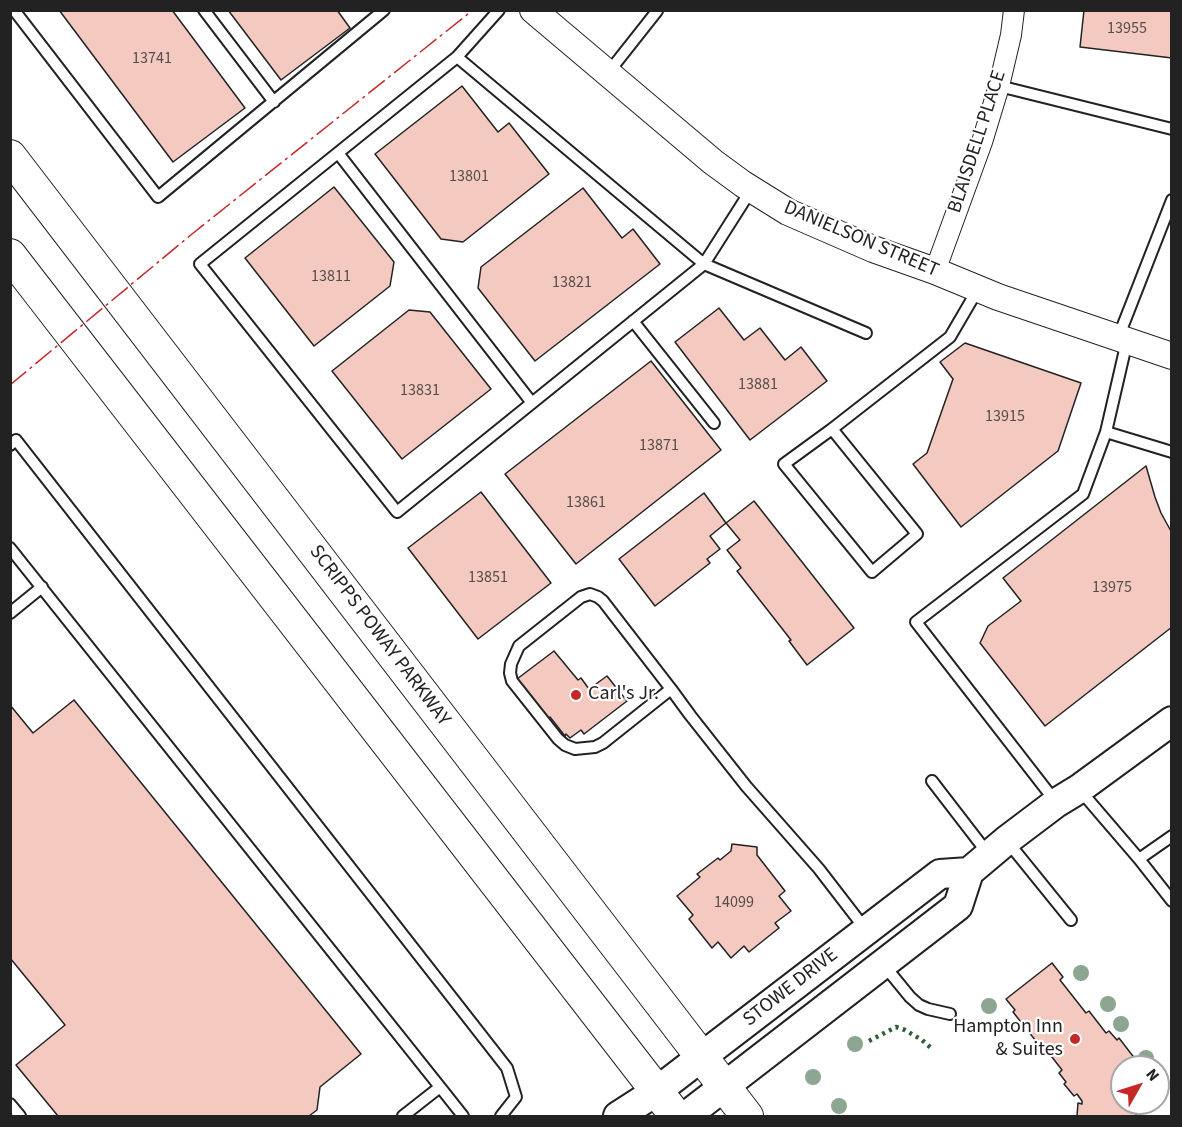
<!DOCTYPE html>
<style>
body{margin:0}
#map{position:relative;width:1182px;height:1127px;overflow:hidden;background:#fff;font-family:"Source Sans 3",sans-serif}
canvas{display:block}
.frame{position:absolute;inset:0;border:12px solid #222;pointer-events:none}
.north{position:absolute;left:1110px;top:1055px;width:60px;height:60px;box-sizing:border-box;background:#fff;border:2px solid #a7a7a7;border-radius:50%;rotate:51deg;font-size:16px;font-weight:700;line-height:24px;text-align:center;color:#222}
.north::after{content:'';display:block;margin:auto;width:21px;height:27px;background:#c62828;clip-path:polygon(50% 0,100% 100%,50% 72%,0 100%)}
</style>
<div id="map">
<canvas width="1182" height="1127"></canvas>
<div class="frame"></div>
<div class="north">N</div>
</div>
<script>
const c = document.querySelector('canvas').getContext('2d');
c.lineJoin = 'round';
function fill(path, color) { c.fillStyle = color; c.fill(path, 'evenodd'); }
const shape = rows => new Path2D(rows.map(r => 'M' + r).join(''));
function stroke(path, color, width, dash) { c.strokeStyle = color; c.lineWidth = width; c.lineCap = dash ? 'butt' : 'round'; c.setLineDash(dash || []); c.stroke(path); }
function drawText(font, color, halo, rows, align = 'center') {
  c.font = font + ' "Source Sans 3",sans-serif'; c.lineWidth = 4.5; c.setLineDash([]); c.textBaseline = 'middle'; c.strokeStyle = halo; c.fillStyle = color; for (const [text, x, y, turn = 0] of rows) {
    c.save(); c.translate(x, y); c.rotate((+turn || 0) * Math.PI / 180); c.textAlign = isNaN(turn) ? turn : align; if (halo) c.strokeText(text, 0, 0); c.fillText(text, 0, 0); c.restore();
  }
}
const building = shape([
 [59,10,172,10,245,108,173,162,59,10],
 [228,10,337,10,350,28,281,80,228,10],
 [1084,10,1172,10,1172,58,1080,47,1084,10],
 [462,86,498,132,509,123,549,174,463,242,441,239,375,154,462,86],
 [334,187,394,262,390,286,314,346,245,258,334,187],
 [583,188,622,238,633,229,660,264,535,361,478,288,481,267,583,188],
 [719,308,744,340,760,328,785,360,801,347,827,381,750,440,675,342,719,308],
 [409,310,430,312,491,389,402,459,332,371,409,310],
 [965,343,1081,383,1058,451,961,527,913,464,927,453,953,379,940,362,965,343],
 [651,361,721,450,576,564,505,474,651,361],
 [1146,466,1155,497,1161,513,1172,533,1172,627,1045,726,980,643,988,626,1021,601,1003,578,1146,466],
 [481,492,551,583,478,639,408,548,481,492],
 [704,493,726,523,710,536,720,549,707,559,710,563,655,606,619,559,704,493],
 [754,501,854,628,807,665,789,641,791,640,737,571,741,568,727,550,740,540,726,523,754,501],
 [554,651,578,680,581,678,589,689,607,676,627,701,584,734,581,730,570,738,566,734,565,736,550,717,548,719,517,679,554,651],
 [74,700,361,1054,320,1087,317,1110,309,1116,58,1116,16,1065,65,1025,10,958,10,705,33,733,74,700],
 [732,844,757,847,757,855,785,891,779,896,791,911,775,923,779,928,749,952,744,946,731,958,718,942,712,948,689,919,693,915,677,896,700,877,697,874,718,858,720,860,731,851,732,844],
 [1052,963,1063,977,1060,980,1086,1013,1089,1011,1106,1033,1109,1031,1117,1040,1119,1038,1139,1064,1137,1066,1138,1067,1122,1067,1122,1103,1138,1103,1136,1116,1077,1116,1078,1103,1082,1104,1082,1101,1077,1094,1074,1096,1064,1084,1066,1082,1059,1073,1062,1070,1045,1048,1043,1050,1013,1012,1015,1010,1006,999,1052,963]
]);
fill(building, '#f3c9c0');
stroke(building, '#222', 1.5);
const service = shape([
 [14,10,158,197,384,10],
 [204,10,274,102],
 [457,57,200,264,397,512,704,264,457,57,499,10],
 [608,73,657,11],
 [999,86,1172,129],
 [338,153,532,403],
 [751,190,704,264,866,333],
 [633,321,714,423],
 [1118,338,1172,200],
 [1127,341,1106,432,1172,452],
 [832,429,784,464,872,572,917,534,832,429,950,337,978,289],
 [10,445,16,440,507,1068,516,1097,501,1116],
 [10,548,440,1087],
 [10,613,42,587],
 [671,689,603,743,595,747,575,749,565,745,558,739,512,681,510,673,511,664,519,646,581,597,590,594,598,597,603,601,671,689,690,715,746,786,819,869,866,930],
 [932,781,989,855],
 [1079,789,1139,859,1172,901],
 [1055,801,916,622,1083,494,1106,432],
 [1007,841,1071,920],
 [1139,859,1172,836],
 [883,964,910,997,919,1005,928,1009,950,1014],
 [10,1104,20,1116],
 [403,1116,440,1087,463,1116]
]);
const minor = shape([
 [935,271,982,142,999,86,1011,35,1014,10]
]);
const tertiary = shape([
 [533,10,713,162,743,184,788,212,873,249,935,271,998,297,1172,356]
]);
const secondary = shape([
 [618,1116,657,1091,940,874,969,872],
 [686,1116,958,906,969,872,1007,840,1056,803,1079,789,1172,721]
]);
const primary = shape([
 [10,156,747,1116],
 [10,255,676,1116]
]);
stroke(service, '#222', 14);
stroke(minor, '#222', 22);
stroke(tertiary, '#222', 28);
stroke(secondary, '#222', 32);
stroke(primary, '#222', 34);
stroke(service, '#fff', 10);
stroke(minor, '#fff', 20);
stroke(tertiary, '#fff', 26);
stroke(secondary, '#fff', 28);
stroke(primary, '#fff', 32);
stroke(shape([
 [869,1041,896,1027,905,1030,922,1040,931,1048]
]), '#2f5e38', 4.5, [3, 4.5]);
stroke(shape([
 [10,385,192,234,473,10]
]), '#c62828', 1.5, [21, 4.5, 3, 4.5]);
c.fillStyle = '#8da692';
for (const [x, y] of [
 [1081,973],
 [1108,1004],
 [989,1006],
 [1121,1024],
 [855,1044],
 [1146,1058],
 [813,1077],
 [839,1106]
]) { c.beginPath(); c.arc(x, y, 8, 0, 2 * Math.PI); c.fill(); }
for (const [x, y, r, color] of [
 [576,695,6,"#c62828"],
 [1075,1039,6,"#c62828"]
]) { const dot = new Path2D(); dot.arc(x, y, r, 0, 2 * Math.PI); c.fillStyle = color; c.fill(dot); stroke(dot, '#fff', 2); }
drawText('16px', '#564c4a', null, [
 ["13955",1127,29],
 ["13741",152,59],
 ["13801",469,177],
 ["13811",331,277],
 ["13821",572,283],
 ["13881",758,385],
 ["13831",420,391],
 ["13915",1005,417],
 ["13871",659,446],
 ["13861",586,503],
 ["13851",488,578],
 ["13975",1112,588],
 ["14099",734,903]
]);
drawText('20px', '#222', '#fff', [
 ["BLAISDELL PLACE",978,142,-72],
 ["DANIELSON STREET",861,240,23],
 ["SCRIPPS POWAY PARKWAY",379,636,53],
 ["STOWE DRIVE",791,988,-38]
]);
drawText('20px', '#222', '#fff', [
 ["Carl's Jr.",588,695],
 ["Hampton Inn",1063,1028,"right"],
 ["& Suites",1063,1051,"right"]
], 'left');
</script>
